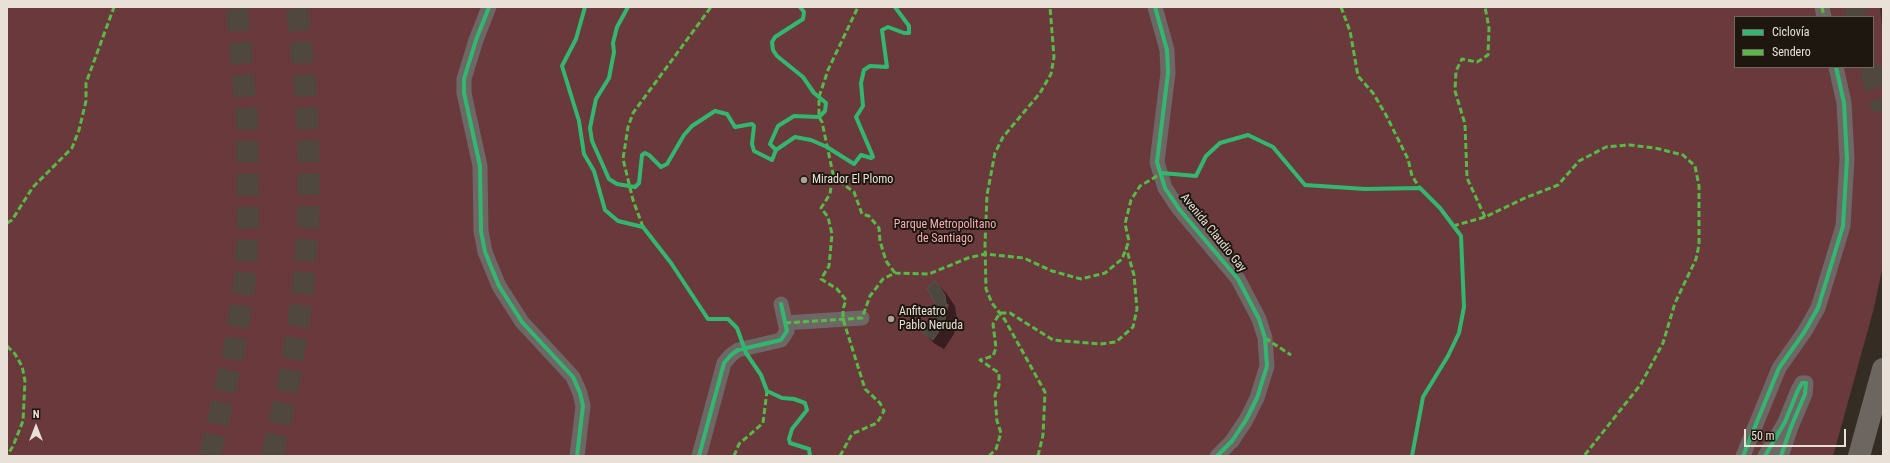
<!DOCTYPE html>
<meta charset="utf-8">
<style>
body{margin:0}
#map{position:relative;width:1890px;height:463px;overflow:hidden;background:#352d24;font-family:"Roboto Condensed",sans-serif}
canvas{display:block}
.frame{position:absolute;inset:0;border:8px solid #e9e0d7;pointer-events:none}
.legend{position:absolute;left:1734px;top:16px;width:140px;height:52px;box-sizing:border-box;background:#1d1710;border:1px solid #6f6760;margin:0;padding:5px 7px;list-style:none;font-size:12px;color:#e9e0d7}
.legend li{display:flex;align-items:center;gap:8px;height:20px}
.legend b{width:20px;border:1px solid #6f6760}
.north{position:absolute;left:16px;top:407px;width:40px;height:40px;-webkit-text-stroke:3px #1d1710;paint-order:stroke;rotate:0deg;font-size:11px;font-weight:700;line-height:16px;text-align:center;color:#e9e0d7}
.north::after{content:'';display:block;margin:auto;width:14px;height:18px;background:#e9e0d7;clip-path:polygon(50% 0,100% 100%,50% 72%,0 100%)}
.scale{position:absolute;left:1744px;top:429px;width:102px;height:18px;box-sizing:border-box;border:2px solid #e9e0d7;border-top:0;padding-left:5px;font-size:12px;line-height:14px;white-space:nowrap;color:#e9e0d7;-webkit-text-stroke:3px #1d1710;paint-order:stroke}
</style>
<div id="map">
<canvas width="1890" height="463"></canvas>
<div class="frame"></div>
<ul class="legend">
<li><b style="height:5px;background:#33b770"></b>Ciclovía</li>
<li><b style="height:5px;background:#58b947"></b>Sendero</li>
</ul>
<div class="north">N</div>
<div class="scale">50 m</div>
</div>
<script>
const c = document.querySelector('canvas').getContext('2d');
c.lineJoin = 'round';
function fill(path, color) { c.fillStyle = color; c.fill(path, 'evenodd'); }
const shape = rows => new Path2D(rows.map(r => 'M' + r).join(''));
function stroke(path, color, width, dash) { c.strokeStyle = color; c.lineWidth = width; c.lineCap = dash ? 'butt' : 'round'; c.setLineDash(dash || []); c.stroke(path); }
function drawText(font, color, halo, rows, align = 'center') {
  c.font = font + ' "Roboto Condensed",sans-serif'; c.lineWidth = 4; c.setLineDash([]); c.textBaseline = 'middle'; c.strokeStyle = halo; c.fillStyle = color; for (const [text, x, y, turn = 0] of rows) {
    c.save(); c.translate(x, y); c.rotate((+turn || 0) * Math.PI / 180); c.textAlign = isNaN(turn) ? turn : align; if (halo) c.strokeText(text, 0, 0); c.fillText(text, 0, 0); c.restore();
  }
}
fill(shape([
 [7,7,1880,7,1883,37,1883,265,1874,308,1833,456,7,456],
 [1735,17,1873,17,1873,67,1735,67]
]), '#69393c');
fill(shape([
 [936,283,946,293,955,306,957,320,954,334,944,349,935,344,924,333,936,317],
 [947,304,949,304,946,316,945,314]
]), '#0007');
const building = shape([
 [935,281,945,295,947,309,944,324,933,340,923,333,935,316,935,303,927,288,935,281]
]);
fill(building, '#4c473f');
stroke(building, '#58544b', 1);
stroke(shape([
 [1854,7,1857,17],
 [1870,67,1883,110],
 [210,456,236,340,245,279,248,234,247,120,237,7],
 [272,456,289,381,302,298,308,226,309,163,306,94,297,7]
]), '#50483f', 22, [22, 11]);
stroke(shape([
 [489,7,476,40,464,79,464,93,480,166,481,231,485,252,499,286,522,322,573,377,580,393,583,406,577,456],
 [1155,7,1167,50,1168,73,1157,162,1165,188,1179,209,1238,279,1259,319,1265,338,1267,366,1257,398,1246,420,1232,441,1217,456],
 [1822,7,1824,17],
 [785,323,862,318],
 [699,456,724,363,731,355,738,350,781,340,787,331,781,304],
 [1743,456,1779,368,1805,331,1818,308,1843,226,1847,159,1844,103,1836,67],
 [1765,456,1785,422,1798,390,1802,383,1806,383,1805,394,1791,427,1781,456]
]), '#6d6865', 15);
stroke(shape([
 [1859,456,1883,369]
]), '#6c6560', 22);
stroke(shape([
 [1341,7,1350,31,1358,76,1373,93,1386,115,1408,159,1412,176,1420,188],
 [1822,7,1824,17],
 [833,174,839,181,854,192,862,214,869,216,879,228,880,241,886,261,895,273],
 [1485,217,1467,178,1465,124,1455,91,1456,71,1462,59,1477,62,1488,55,1489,28,1485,7],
 [7,223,12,220,33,187,72,148,79,130,86,101,86,83,114,7],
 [1453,226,1485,217,1525,198,1558,185,1579,161,1606,147,1630,145,1655,148,1683,155,1695,166,1699,186,1699,245,1696,259,1675,303,1663,343,1641,384,1584,456],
 [643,227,633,200,623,159,628,127,633,113,711,7],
 [785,323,862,318,870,296,883,279,895,273,929,274,968,258,985,254,1024,258,1052,271,1081,279,1105,273,1122,259,1129,241,1125,224,1131,200,1140,186,1162,173],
 [1265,338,1291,355],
 [7,346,15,354,22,366,25,381,23,421,13,446,7,456],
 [734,456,739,444,763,423,767,391],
 [840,456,852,434,877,423,884,411,880,403,865,389,843,319,843,309,846,300,837,289,821,279,829,266,832,234,828,217,821,208,830,194,833,174,822,122,819,117,819,97,828,70,858,7],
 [989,456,996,449,1001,433,997,421,995,395,999,386,999,373,980,360,993,356,996,348,993,324,1000,313,1010,313,1053,340,1100,344,1116,342,1133,327,1137,309,1134,275,1126,247],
 [1038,456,1043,435,1045,392,1005,320,992,303,986,289,985,244,987,195,995,153,1003,137,1040,93,1051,74,1054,57,1050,7]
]), '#58b947', 3, [6, 3]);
stroke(shape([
 [489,7,476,40,464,79,464,93,480,166,481,231,485,252,499,286,522,322,573,377,580,393,583,406,577,456],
 [585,7,576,39,562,66,579,121,584,154,594,171,605,210,618,221,643,227,671,263,708,319,728,319,737,328,746,353,761,375,767,391,782,398,794,399,805,403,807,410,792,429,789,439,790,443,809,449,810,456],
 [628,7,617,27,613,43,614,52,609,78,596,99,590,128,592,141,609,179,617,184,635,187,639,183,642,155,645,153,649,155,661,167,667,164,684,135,692,126,715,111,727,114,735,127,752,124,754,126,752,144,754,151,772,160,776,150,795,137,811,140,827,147,854,164,861,155,871,158,873,157,871,152,856,117,863,106,861,83,864,70,870,66,887,67,882,30,888,27,904,33,909,33,909,26,895,7],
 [1155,7,1167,50,1168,73,1157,162,1165,188,1179,209,1238,279,1259,319,1265,338,1267,366,1257,398,1246,420,1232,441,1217,456],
 [776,150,770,144,778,126,794,116,819,117,825,111,826,103,814,93,803,77,777,56,773,50,772,42,775,37,803,19,804,12,800,7],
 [1162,173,1196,176,1206,156,1220,143,1248,135,1273,147,1305,185,1365,189,1420,188,1440,208,1461,236,1464,307,1459,333,1448,356,1423,397,1412,456],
 [699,456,724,363,731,355,738,350,781,340,787,331,781,304],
 [1743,456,1779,368,1805,331,1818,308,1843,226,1847,159,1844,103,1836,67],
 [1765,456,1785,422,1798,390,1802,383,1806,383,1805,394,1791,427,1781,456]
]), '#33b770', 4);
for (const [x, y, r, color] of [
 [804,180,4,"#aaa198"],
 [891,319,4,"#aaa198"]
]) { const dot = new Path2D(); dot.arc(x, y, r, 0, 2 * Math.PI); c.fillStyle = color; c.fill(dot); stroke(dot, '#1d1710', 1.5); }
drawText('12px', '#e9e0d7', '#1d1710', [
 ["Mirador El Plomo",812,180],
 ["Anfiteatro",899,312],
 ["Pablo Neruda",899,326]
], 'left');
drawText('12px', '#f6acb2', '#1d1710', [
 ["Parque Metropolitano",945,225],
 ["de Santiago",945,239]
]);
drawText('12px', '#e9e0d7', '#1d1710', [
 ["Avenida Claudio Gay",1213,233,51]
]);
</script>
